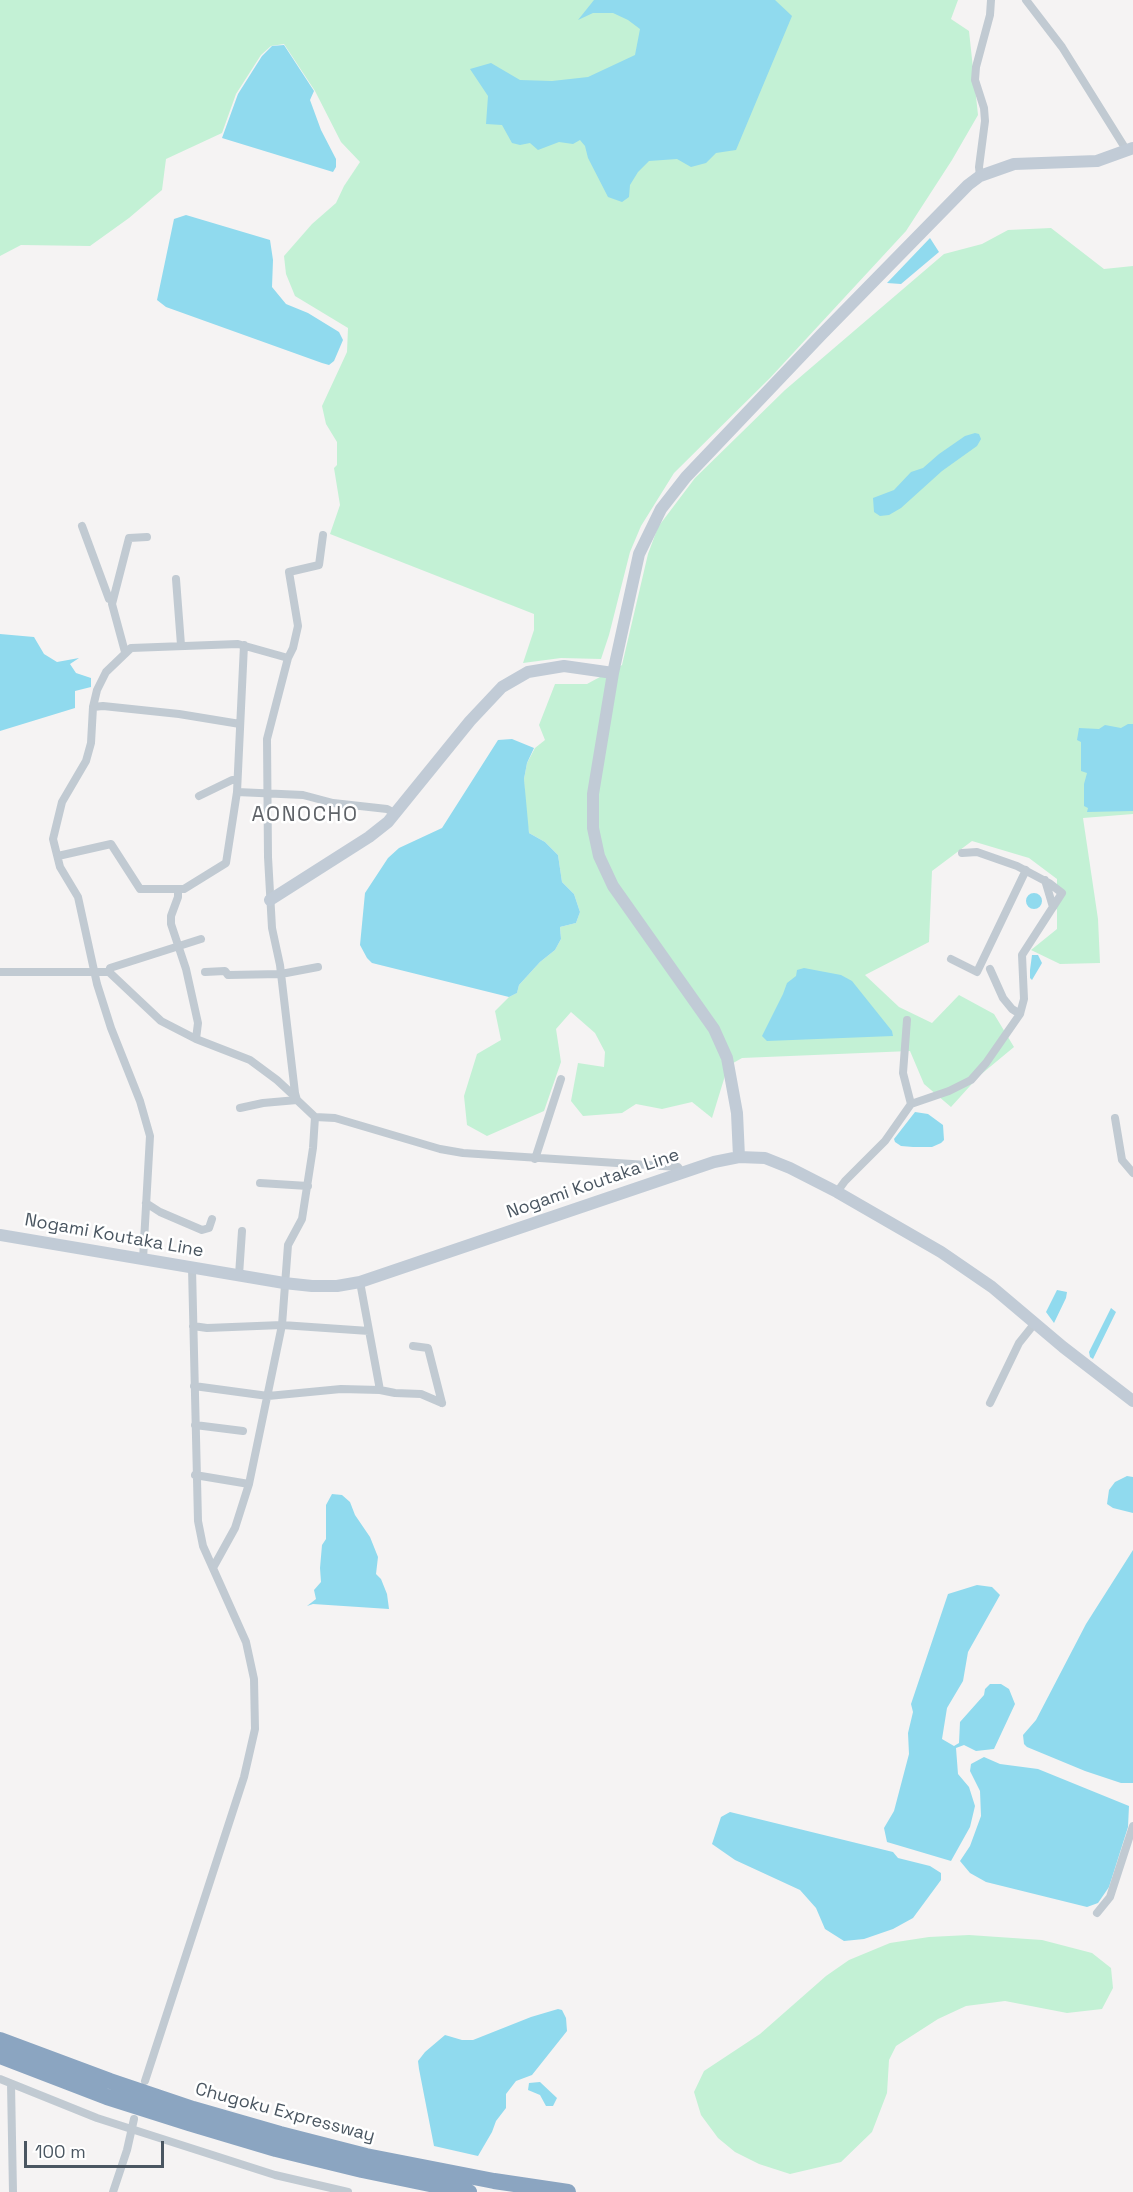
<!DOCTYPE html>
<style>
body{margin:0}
#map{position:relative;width:1133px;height:2192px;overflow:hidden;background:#f5f3f3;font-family:"Space Grotesk",sans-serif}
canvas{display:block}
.scale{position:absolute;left:24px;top:2141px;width:140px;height:27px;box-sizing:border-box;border:3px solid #4a5661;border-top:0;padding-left:8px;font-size:18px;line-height:21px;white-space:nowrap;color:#4a5661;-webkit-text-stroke:4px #fff;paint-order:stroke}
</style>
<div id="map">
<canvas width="1133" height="2192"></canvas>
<div class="scale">100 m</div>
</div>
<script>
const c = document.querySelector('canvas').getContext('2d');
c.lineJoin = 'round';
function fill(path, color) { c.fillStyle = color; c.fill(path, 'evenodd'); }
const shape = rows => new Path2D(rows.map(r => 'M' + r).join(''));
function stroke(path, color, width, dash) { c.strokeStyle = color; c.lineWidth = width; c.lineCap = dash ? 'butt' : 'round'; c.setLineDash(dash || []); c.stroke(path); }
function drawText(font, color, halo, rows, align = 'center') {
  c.font = font + ' "Space Grotesk",sans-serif'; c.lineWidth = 5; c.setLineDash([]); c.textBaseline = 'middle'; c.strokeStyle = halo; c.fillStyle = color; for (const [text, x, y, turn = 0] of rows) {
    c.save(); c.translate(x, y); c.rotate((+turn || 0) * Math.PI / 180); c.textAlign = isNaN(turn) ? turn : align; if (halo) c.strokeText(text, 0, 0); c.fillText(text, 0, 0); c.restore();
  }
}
fill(shape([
 [0,0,958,0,951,19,969,31,978,115,952,160,906,231,770,378,674,473,641,526,630,552,609,635,601,659,561,658,523,663,534,630,534,614,330,534,340,505,334,468,337,465,337,442,326,424,322,406,347,352,348,328,295,296,286,274,284,256,312,224,336,203,344,186,360,162,341,142,315,91,284,44,271,46,261,55,236,94,222,133,166,159,162,190,129,218,90,246,21,245,0,256],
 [1051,228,1104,269,1133,266,1133,814,1083,818,1098,919,1100,963,1060,964,1031,950,1057,929,1057,879,1029,858,972,841,932,871,929,942,865,975,899,1007,932,1023,959,995,994,1014,1014,1047,979,1076,951,1107,924,1084,910,1051,742,1058,728,1066,712,1118,692,1102,662,1109,636,1104,622,1113,583,1116,571,1101,578,1063,604,1067,605,1052,595,1033,571,1012,556,1029,561,1062,544,1111,487,1136,467,1125,464,1096,477,1054,501,1040,495,1011,509,997,517,993,519,985,540,962,555,950,561,939,560,927,576,923,580,912,574,894,562,882,558,855,545,842,529,833,525,810,524,779,527,763,535,748,545,740,539,725,555,684,587,684,622,665,648,554,658,527,695,478,785,390,944,254,982,244,1008,230],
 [969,1935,1042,1940,1092,1953,1111,1968,1113,1988,1102,2009,1067,2013,1005,2001,966,2006,938,2019,896,2046,889,2060,887,2093,872,2132,841,2162,790,2174,759,2164,735,2152,718,2138,701,2115,694,2092,704,2071,760,2034,826,1976,849,1960,890,1943,929,1937]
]), '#c3f1d5');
fill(shape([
 [594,0,775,0,792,16,736,150,716,153,706,163,691,167,677,159,649,161,638,172,630,185,629,197,622,202,608,197,588,158,585,146,580,140,573,144,559,142,538,150,530,143,520,145,512,143,502,125,486,124,488,96,470,69,491,63,520,80,552,81,588,77,635,55,640,29,628,20,613,13,593,13,578,20],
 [284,45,314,91,310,100,321,130,336,159,336,167,333,172,222,138,238,94,262,56,272,46],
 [186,215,270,240,273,260,272,287,286,304,308,313,339,332,343,340,334,361,329,365,322,363,166,307,157,300,174,219],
 [930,238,939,252,901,284,887,283],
 [975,433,979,434,981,439,977,446,942,471,901,508,889,515,880,516,874,512,873,498,894,490,911,472,923,468,939,454,965,436],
 [0,634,34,637,44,654,57,662,79,658,70,664,76,673,91,678,91,687,75,691,75,708,0,731],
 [1128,724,1133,724,1133,811,1087,812,1088,808,1084,806,1084,784,1087,773,1081,771,1081,742,1077,740,1079,728,1099,729,1105,725,1121,728],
 [512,739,534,748,527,763,524,779,529,833,545,842,558,855,562,882,574,894,580,912,576,923,560,927,561,939,555,950,540,962,519,985,517,993,509,997,372,963,367,958,360,945,365,893,388,858,399,848,442,828,498,740],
 '1026 901a8 8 0 1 1 16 0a8 8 0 1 1-16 0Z',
 [1032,955,1038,955,1042,963,1032,980,1030,978,1030,970],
 [804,968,841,975,852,981,892,1031,893,1036,767,1041,762,1036,783,994,787,983,796,976,797,970],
 [915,1112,928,1114,943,1125,944,1140,941,1143,932,1147,913,1147,901,1146,895,1142,894,1139],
 [1057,1290,1067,1292,1066,1298,1054,1323,1046,1312],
 [1111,1308,1116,1312,1093,1359,1090,1357,1089,1352],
 [1127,1476,1133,1477,1133,1513,1113,1508,1107,1504,1109,1490,1115,1482],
 [332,1494,342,1495,350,1502,355,1515,370,1537,378,1557,376,1574,381,1579,387,1594,389,1609,313,1604,307,1606,316,1599,314,1590,321,1582,320,1568,322,1545,326,1539,326,1505],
 [1133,1550,1133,1783,1121,1783,1085,1771,1027,1747,1024,1744,1023,1735,1036,1720,1086,1624],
 [977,1585,992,1587,1000,1595,968,1652,963,1681,947,1708,942,1739,954,1746,959,1743,960,1722,984,1695,985,1689,990,1684,1001,1684,1009,1689,1015,1704,994,1749,976,1751,964,1745,956,1748,958,1774,969,1787,975,1806,970,1827,951,1861,887,1842,884,1828,894,1811,909,1754,908,1733,913,1712,911,1704,948,1594],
 [984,1757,1000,1764,1038,1769,1129,1806,1128,1827,1109,1887,1098,1903,1087,1907,986,1882,970,1873,960,1861,970,1846,981,1816,980,1791,970,1771,971,1764],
 [730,1812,893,1852,898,1858,930,1866,941,1873,941,1880,913,1918,893,1929,864,1939,844,1941,825,1929,816,1908,800,1890,735,1860,712,1844,721,1817],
 [558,2009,562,2010,566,2018,567,2031,532,2075,516,2081,506,2094,506,2108,496,2121,492,2132,478,2156,434,2146,419,2069,418,2061,425,2052,445,2035,462,2040,473,2040,531,2017],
 [540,2082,557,2098,553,2106,546,2106,540,2095,528,2090,529,2083]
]), '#90daee');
stroke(shape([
 [1026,0,1062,47,1127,151],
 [980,176,979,167,985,121,984,108,975,80,976,67,990,15,991,0],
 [82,526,109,599,112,600],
 [176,579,181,645],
 [125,652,112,604,129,538,147,537],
 [288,658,293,648,298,626,289,572,319,565,323,535],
 [93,707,103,706,179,714,240,724],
 [237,792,303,795,333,803,387,809,396,814],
 [199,796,232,780,237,780],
 [58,856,111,844,140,889,184,889,226,863,237,792,244,645],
 [1045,880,1053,907],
 [178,890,178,897,171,916,171,924,186,969,198,1023,196,1039],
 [951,959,977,972,1026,870],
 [990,969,1003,998,1012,1009,1020,1014],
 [0,972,109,972,161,1021,196,1039,250,1060,277,1080,291,1093,295,1093],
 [109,972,110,968,201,939],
 [205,972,225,971,228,975,281,974,318,967],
 [907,1020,903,1073,911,1104],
 [240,1108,263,1103,297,1100],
 [315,1117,335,1118,440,1149,463,1153,678,1167,682,1173],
 [1115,1118,1122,1160,1133,1173],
 [535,1159,561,1079],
 [260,1183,308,1186],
 [837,1192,845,1181,885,1141,911,1104,949,1091,971,1080,986,1063,1020,1014,1024,999,1022,955,1062,893,1049,883,1017,866,977,852,962,853],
 [146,1203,160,1212,202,1230,209,1228,212,1219],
 [143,1259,150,1136,140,1101,111,1028,97,984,78,897,60,867,53,839,62,802,86,761,91,743,93,707,97,690,106,672,131,648,238,644,288,658,267,739,268,857,272,928,280,965,295,1093,297,1100,315,1117,313,1148,302,1219,288,1245,282,1325,249,1484,235,1528,214,1566],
 [239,1275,242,1231],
 [360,1282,380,1390],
 [193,1326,207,1328,282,1325,369,1331],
 [413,1346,428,1348,442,1403],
 [194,1386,268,1396,341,1389,380,1390,395,1393,421,1394,442,1403],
 [990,1403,1019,1343,1035,1323],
 [195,1425,243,1431],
 [195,1475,249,1484],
 [1097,1913,1110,1897,1133,1826],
 [0,2079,97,2118,275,2175,348,2192],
 [145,2081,244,1777,255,1729,254,1679,246,1642,203,1546,198,1521,192,1268],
 [11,2084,13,2192],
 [113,2192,127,2150,134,2119]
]), '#c1cad2', 8);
stroke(shape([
 [270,900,369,837,388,822,470,721,502,687,528,672,564,666,613,673],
 [739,1157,737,1113,727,1058,714,1029,613,886,599,856,593,828,593,794,613,673,639,554,661,509,686,477,822,334,968,185,980,176,1014,164,1097,161,1133,148],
 [0,1235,284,1283,312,1286,337,1286,360,1282,714,1162,739,1157,765,1158,790,1168,837,1192,941,1252,992,1287,1063,1347,1133,1401]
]), '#c1cbd6', 12);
stroke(shape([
 [0,2040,110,2081,193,2109,280,2134,366,2156,494,2181,568,2192],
 [0,2056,107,2097,189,2123,276,2149,362,2170,469,2192]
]), '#8ba5c1', 16);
drawText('18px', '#4a5661', '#fff', [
 ["Nogami Koutaka Line",593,1184,-19],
 ["Nogami Koutaka Line",114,1236,10],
 ["Chugoku Expressway",285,2113,15]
]);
c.letterSpacing = '1.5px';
drawText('21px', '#5f6368', '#fff', [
 ["AONOCHO",305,815]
]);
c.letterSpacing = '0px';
</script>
